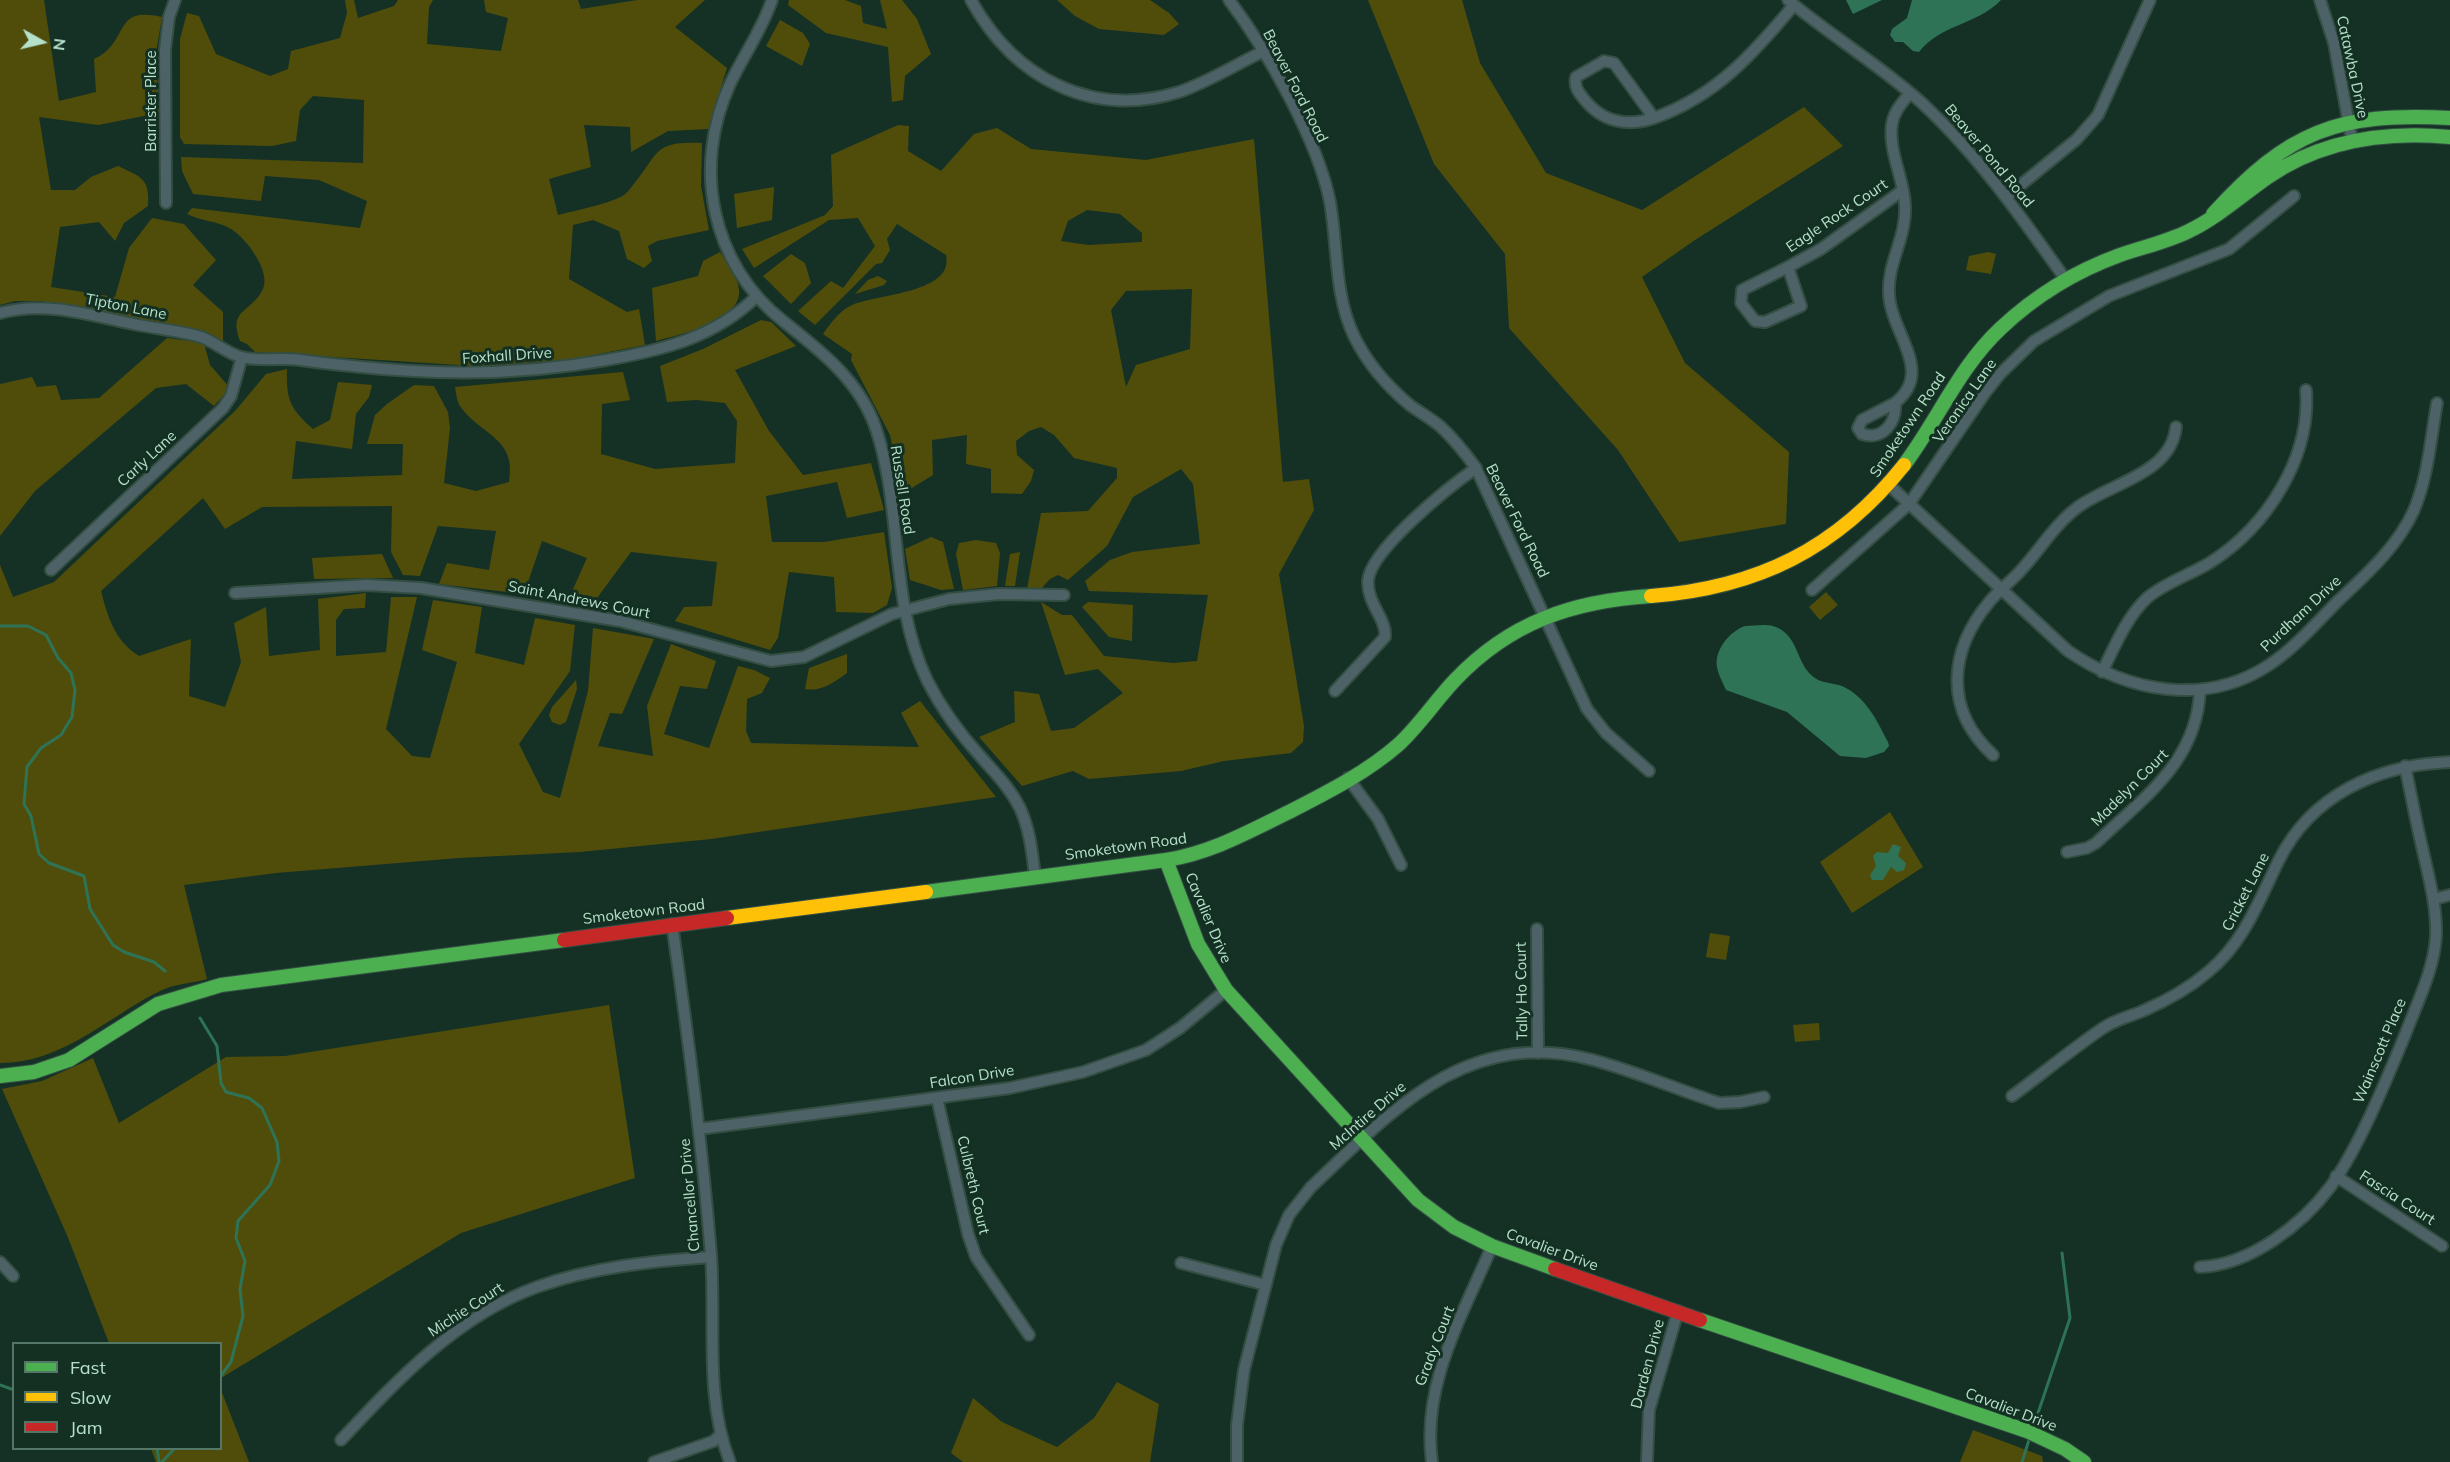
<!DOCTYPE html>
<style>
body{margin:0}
#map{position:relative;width:2450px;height:1462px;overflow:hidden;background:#153126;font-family:Mulish,sans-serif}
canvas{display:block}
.legend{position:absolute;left:12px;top:1342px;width:210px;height:108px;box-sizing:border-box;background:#133023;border:2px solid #547666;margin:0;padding:8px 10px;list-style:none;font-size:18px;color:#b5e0ca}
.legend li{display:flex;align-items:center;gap:12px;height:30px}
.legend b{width:30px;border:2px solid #547666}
.north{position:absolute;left:12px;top:12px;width:60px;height:60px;-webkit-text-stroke:4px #133023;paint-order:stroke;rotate:98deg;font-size:16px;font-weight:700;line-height:24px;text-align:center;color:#b5e0ca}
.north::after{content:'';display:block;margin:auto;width:21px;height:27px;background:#b5e0ca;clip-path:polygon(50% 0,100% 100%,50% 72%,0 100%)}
</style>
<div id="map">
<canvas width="2450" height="1462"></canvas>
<ul class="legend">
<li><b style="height:8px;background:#4caf50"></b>Fast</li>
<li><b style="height:8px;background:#ffc107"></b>Slow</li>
<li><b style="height:8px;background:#c62828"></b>Jam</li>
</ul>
<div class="north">N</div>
</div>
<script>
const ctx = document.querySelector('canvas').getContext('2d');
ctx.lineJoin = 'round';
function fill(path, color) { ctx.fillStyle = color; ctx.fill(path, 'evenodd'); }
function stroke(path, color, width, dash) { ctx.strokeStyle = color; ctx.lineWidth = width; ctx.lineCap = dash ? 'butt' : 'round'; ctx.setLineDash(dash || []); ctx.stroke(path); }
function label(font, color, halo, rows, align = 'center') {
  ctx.font = font + ' Mulish,sans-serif'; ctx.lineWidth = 6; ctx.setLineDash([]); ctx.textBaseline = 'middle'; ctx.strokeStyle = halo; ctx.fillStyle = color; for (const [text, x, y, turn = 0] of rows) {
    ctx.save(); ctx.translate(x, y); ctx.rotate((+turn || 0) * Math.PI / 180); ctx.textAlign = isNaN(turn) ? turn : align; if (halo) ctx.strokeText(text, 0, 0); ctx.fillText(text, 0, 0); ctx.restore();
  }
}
const green = new Path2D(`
 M0 0H44L59 101 96 92 94 59C131 42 111 5 162 17L156 53 159 113 98 125 39 117 51 190H75L91 177 118 166C141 177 150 178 148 206L124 223 115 241 99 222 60 227 51 287 115 297 129 248 152 218 184 224 216 260 193 285 223 312V342L204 331 41 301H15L0 305Z
 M345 0H354L358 18 394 6 398 0H433L429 7 427 44 501 51 508 18 486 12 484 0H578L581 9 637 0H705L675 27 727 68 708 129 668 131 631 152 630 127 584 125 591 167 549 179 558 215C574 211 612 203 624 195 627 193 631 188 633 185 660 153 652 141 702 143L701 186 709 230 657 241 648 246 652 261 644 268 627 259 619 231 593 220 573 225 569 279 627 312 639 309 645 345 568 360 474 366 255 352 247 344 240 341C228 309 250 313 262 291 273 273 246 238 231 229 218 221 201 221 187 214L192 208 360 228 367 201 319 180 265 176 261 201 193 194 182 171 181 157 363 163 364 100 313 96 300 110 296 141 272 146 184 144 180 137V39L187 13 199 16 216 54 270 76 288 69 291 51 340 38 347 13Z
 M789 0H845L861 6 863 23 887 29 880 0H902L917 19 931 54 905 76 903 100 892 102 888 47 826 33 788 5Z
 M1057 0H1150L1169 13 1179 24 1164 35 1099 29 1075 16Z
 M1368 0H1462L1480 63 1546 173 1642 210 1804 107 1843 146 1695 240 1642 277 1685 363 1789 452 1786 524 1679 542 1618 450 1509 328 1505 254 1434 164Z
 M780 20 803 33 810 44 802 66 766 46Z
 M898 125 909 126 908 151 941 171 974 134 997 128 1031 149 1146 160 1254 139 1283 482 1309 479 1314 510 1279 574 1304 726 1303 742 1291 753 1224 761 1181 771 1089 779 1073 771 1022 786 979 737 1015 722 1014 691 1039 694 1051 731 1074 728 1123 693 1098 669 1065 675 1041 602 1062 615H1072L1104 656 1173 663 1197 661 1208 595 1089 591 1085 581 1110 560 1132 552 1200 544 1193 484 1181 469 1133 497 1107 546 1068 580 1058 575 1050 579 1041 589H1027L1041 513 1088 511 1117 478V468L1074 458 1054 435 1041 427 1029 431 1016 441 1017 455 1034 470 1031 481 1022 494 991 493V469L966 464 967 435 932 440 933 475 902 494 890 435 851 360 852 354 823 334C831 323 839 311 852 305 877 294 955 293 946 255L897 224 887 239 890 250 882 263 876 264 815 325 798 311 831 281 843 288 875 246 858 218 829 220 754 268 742 249 825 215 833 206 831 155ZM1087 210 1120 214 1142 233V242L1088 245 1061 241 1068 221ZM1192 289 1190 349 1136 365 1126 387 1111 310 1126 291Z
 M774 187 772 220 737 228 734 194Z
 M720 252C727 263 738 277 739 290 742 321 679 335 656 341L652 288 698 276 703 261Z
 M1988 252 1996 254 1991 274 1966 270 1969 256Z
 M791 254 805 263 811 283 791 304 763 276Z
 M878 276 887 281 884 285 855 294 868 280Z
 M761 320 771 322 796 346 735 370 769 431 803 475 871 463 884 510 847 518 837 482 766 496 772 542H824L884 532 892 588 887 605 873 613 836 612 834 577 789 572 778 638 770 650 675 621 684 607 712 606 717 562 631 552 597 598 585 602 569 598 587 558 542 541 524 594 439 584 447 563 489 570 496 531 438 526 420 576 403 575 391 552 392 506 262 507 225 529 203 498 101 591C108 618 115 641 139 656L191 639 189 696 225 707 241 662 234 623 266 607 269 656 320 650 318 599 366 593 365 608 344 609 336 620V656L386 652 391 597H417L386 729 412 756 430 758 457 662 422 650 433 600 482 607 475 653 524 665 535 618 575 625 570 671 519 744 543 792 560 798 588 691 593 628 654 639 622 714 610 713 598 746 653 756 647 706 671 644 716 661 707 689 680 686 664 734 709 748 738 666 754 670 770 678 762 693 747 699 746 731 751 743 919 747 901 713 920 701 996 797 711 839 580 852 459 858 276 873 184 885 207 979C193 983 175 984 162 990 108 1016 64 1063 0 1063V565L13 597 54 582 236 410 266 374 287 369C286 399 290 409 313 429L330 420 338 382 372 385 369 397 356 414 352 449 296 441 292 479 402 475 403 444H367L375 415 387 404 414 385 434 386 448 412 450 428 444 483 476 491 509 482C517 437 481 436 460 406 457 401 456 393 455 387L623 372 630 400 602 404 601 454 655 469 735 463 737 421 725 403 696 400 667 402 660 366 703 349Z
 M167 338 204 343 210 365 230 388 214 406 186 384 156 388 35 491 0 536V384L32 377 37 387 56 385 61 400 99 398Z
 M931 537 943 542 954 589 941 590 910 580 905 549Z
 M976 540 996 543 1000 553 997 586 963 590 956 554 959 543Z
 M1020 552 1015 586H1005L1010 554Z
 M382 554 393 578 314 579 312 558Z
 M1826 592 1838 605 1820 620 1809 607Z
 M1088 602 1133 605 1132 641 1109 637 1082 607Z
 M847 654V673C834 682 822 692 805 689L809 668Z
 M576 680 577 689 566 722 560 725 552 722 549 715 552 707Z
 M1890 812 1923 867 1852 913 1820 862Z
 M1710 933 1730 936 1726 960 1706 957Z
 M609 1005 635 1178 461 1233 221 1378 220 1344 109 1343 67 1235 2 1089 42 1081 93 1058 119 1123 226 1057 285 1056Z
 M1819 1023 1820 1040 1795 1042 1793 1025Z
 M1117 1382 1159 1404 1150 1462H963L951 1453 973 1398 1002 1422 1057 1447 1094 1418Z
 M221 1390 249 1462H156L151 1449 220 1448Z
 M1973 1430 2042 1456 2043 1462H1960Z`);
const water = new Path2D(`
 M1846 0H1882L1853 14Z
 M1912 0H2001C1977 25 1941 24 1919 52L1913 51 1903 42H1895L1890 35 1892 29 1907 18Z
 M1745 626C1753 626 1765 624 1773 626 1800 634 1795 665 1815 678 1822 683 1833 683 1842 686 1866 697 1876 719 1888 742L1889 746 1884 752 1866 758 1840 756 1787 712 1726 690C1723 683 1718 674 1717 667 1714 650 1730 631 1745 626Z
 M1893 844 1901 847 1898 856 1906 863 1904 870 1897 872 1891 867 1883 880H1872L1870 875 1876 866 1873 856 1877 852 1888 853Z`);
const stream = new Path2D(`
 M0 626H28L46 635 58 658 71 673 75 690 72 717 61 735 41 748 27 767 24 804 31 816 39 854 49 863 84 876 90 909 113 945 124 952 154 962 165 971
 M200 1018 217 1046 221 1083 226 1092 249 1098 262 1108 277 1142 279 1161 270 1185 238 1221 236 1238 245 1261 240 1289 243 1316 231 1362 220 1377
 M0 1385 14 1390
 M2033 1428 2070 1318 2062 1253
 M157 1448 159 1462
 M162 1462 175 1448
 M2022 1462 2029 1440`);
const street = new Path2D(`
 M772 0C762 30 743 56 730 84 692 167 711 264 783 321 821 351 860 381 876 429 903 510 889 601 927 680 941 708 960 734 981 757 996 774 1010 788 1020 808 1030 830 1032 852 1035 876
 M971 0C1014 78 1091 119 1179 92 1208 82 1235 65 1262 52
 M1229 0C1267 50 1318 141 1330 202 1338 247 1334 294 1354 336 1367 363 1388 387 1411 406 1421 413 1432 419 1441 427 1454 439 1465 453 1476 468L1587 709 1606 733 1649 771
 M1788 0C1831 36 1880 65 1922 103 1978 155 2022 218 2066 280
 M2320 0 2334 43 2352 141
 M1604 61 1614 63 1654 118C1627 127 1602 122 1584 99 1578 92 1574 86 1576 77Z
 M1654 118C1716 96 1753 54 1794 5
 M2006 197 2077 139 2098 115 2150 0
 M166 203 165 50 169 17 175 0
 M1788 267 1801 306 1765 322 1755 321 1741 303 1742 290Z
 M1788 267 1821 249 1903 190
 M0 313C45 300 94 316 138 325 159 329 181 331 201 337 215 342 226 353 241 357 260 362 280 357 300 360 407 374 499 379 606 360 663 350 714 338 757 296
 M1895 403C1935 371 1891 334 1889 294 1887 263 1907 237 1905 205 1904 179 1888 151 1892 124 1894 111 1902 103 1910 93
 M1895 403C1897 422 1883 441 1862 434L1858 428 1862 420Z
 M1889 485 2068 651C2128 692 2205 707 2269 665 2295 648 2317 622 2339 600 2367 574 2398 546 2414 510 2428 477 2431 437 2437 403
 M51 570 223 408 231 396 242 357
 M1812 590 1909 504 1985 393 2000 374 2034 341 2109 296 2229 249 2294 196
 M235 593 367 585 421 588 620 621 771 661 804 657 892 614 949 599 999 594 1064 595
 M2102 672C2115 646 2126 618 2147 598 2166 582 2190 575 2211 562 2267 526 2311 458 2306 390
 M1335 691 1385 637C1387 619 1367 604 1368 581 1370 550 1450 486 1476 468
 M1993 755C1943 709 1949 650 1990 601 2000 589 2013 580 2023 568 2041 548 2056 523 2078 507 2111 483 2171 474 2176 427
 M1348 778 1378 819 1401 865
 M2067 852 2087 848 2096 843C2144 797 2197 762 2200 690
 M2434 899 2450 895
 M672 924C688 1034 702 1144 711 1255 716 1323 704 1397 730 1462
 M1537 929 1538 1053
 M2012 1096C2042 1074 2072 1049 2103 1028 2116 1019 2132 1016 2145 1010 2168 1000 2189 988 2208 972 2244 942 2258 903 2278 862 2311 794 2378 765 2450 762
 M937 1098 968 1234 976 1257 1029 1335
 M699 1129 1010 1088 1083 1072 1146 1050 1180 1028 1226 990
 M2336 1176 2442 1246
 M0 1262 13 1276
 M1181 1263 1266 1285
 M2200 1267C2250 1265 2302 1225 2331 1186 2360 1145 2386 1081 2405 1035 2417 1003 2434 970 2436 936 2437 907 2429 878 2423 851 2416 822 2411 794 2405 766
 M341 1440C397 1380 458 1315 537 1287 592 1267 653 1261 711 1257
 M654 1462 714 1441 721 1434
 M1237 1462V1425L1244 1370 1276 1245 1289 1215 1311 1187C1392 1111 1466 1028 1589 1059 1633 1070 1675 1089 1719 1103L1740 1102 1764 1097
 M1432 1462C1421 1384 1463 1315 1492 1246
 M1647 1462 1649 1410 1678 1311`);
const fast = new Path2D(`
 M2213 214C2288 131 2338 112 2450 118
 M1904 465C1938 420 1959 367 2001 328 2035 296 2076 271 2120 255 2143 247 2167 242 2189 231 2218 217 2242 195 2268 177 2322 140 2385 131 2450 137
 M1166 860 1198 944 1226 990 1418 1200 1454 1227 1492 1246 1555 1269
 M926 892 1166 860C1211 853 1248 832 1289 812 1326 793 1366 773 1398 745 1419 726 1435 701 1455 680 1510 622 1573 601 1651 596
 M0 1076 34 1072 69 1060 158 1004 221 985 564 940
 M1700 1320 2027 1431 2065 1449 2084 1462`);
const slow = new Path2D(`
 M1651 596C1757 588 1837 549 1904 465
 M727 918 926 892`);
const jam = new Path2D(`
 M564 940 727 918
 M1555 1269 1700 1320`);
const streetNames = [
 ["Catawba Drive",2352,67,78],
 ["Beaver Ford Road",1295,86,63],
 ["Barrister Place",151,101,-90],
 ["Beaver Pond Road",1989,156,50],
 ["Eagle Rock Court",1837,216,-34],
 ["Tipton Lane",126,307,11],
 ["Foxhall Drive",507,356,-4],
 ["Veronica Lane",1965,401,-55],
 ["Smoketown Road",1908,425,-56],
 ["Carly Lane",147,459,-43],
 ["Russell Road",902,490,81],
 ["Beaver Ford Road",1517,521,64],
 ["Saint Andrews Court",579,600,11],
 ["Purdham Drive",2301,614,-43],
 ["Madelyn Court",2130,788,-45],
 ["Smoketown Road",1126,847,-8],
 ["Cricket Lane",2246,892,-63],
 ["Smoketown Road",644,912,-7],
 ["Cavalier Drive",1208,918,67],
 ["Tally Ho Court",1522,991,-91],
 ["Wainscott Place",2380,1051,-67],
 ["Falcon Drive",972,1077,-9],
 ["McIntire Drive",1368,1116,-41],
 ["Culbreth Court",973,1185,77],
 ["Chancellor Drive",690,1195,-95],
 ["Fascia Court",2397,1198,33],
 ["Cavalier Drive",1552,1250,20],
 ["Michie Court",466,1310,-33],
 ["Grady Court",1435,1346,-69],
 ["Darden Drive",1648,1364,-75],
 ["Cavalier Drive",2011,1410,21]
];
fill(green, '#504d0b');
fill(water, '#2e7356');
stroke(stream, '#2e7356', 3);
stroke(street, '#344e43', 14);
stroke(fast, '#344e43', 16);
stroke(slow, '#344e43', 16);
stroke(jam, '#344e43', 16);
stroke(street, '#4d6266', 10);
stroke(fast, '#4caf50', 14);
stroke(slow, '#ffc107', 14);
stroke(jam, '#c62828', 14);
label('15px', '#b5e0ca', '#133023', streetNames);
</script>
